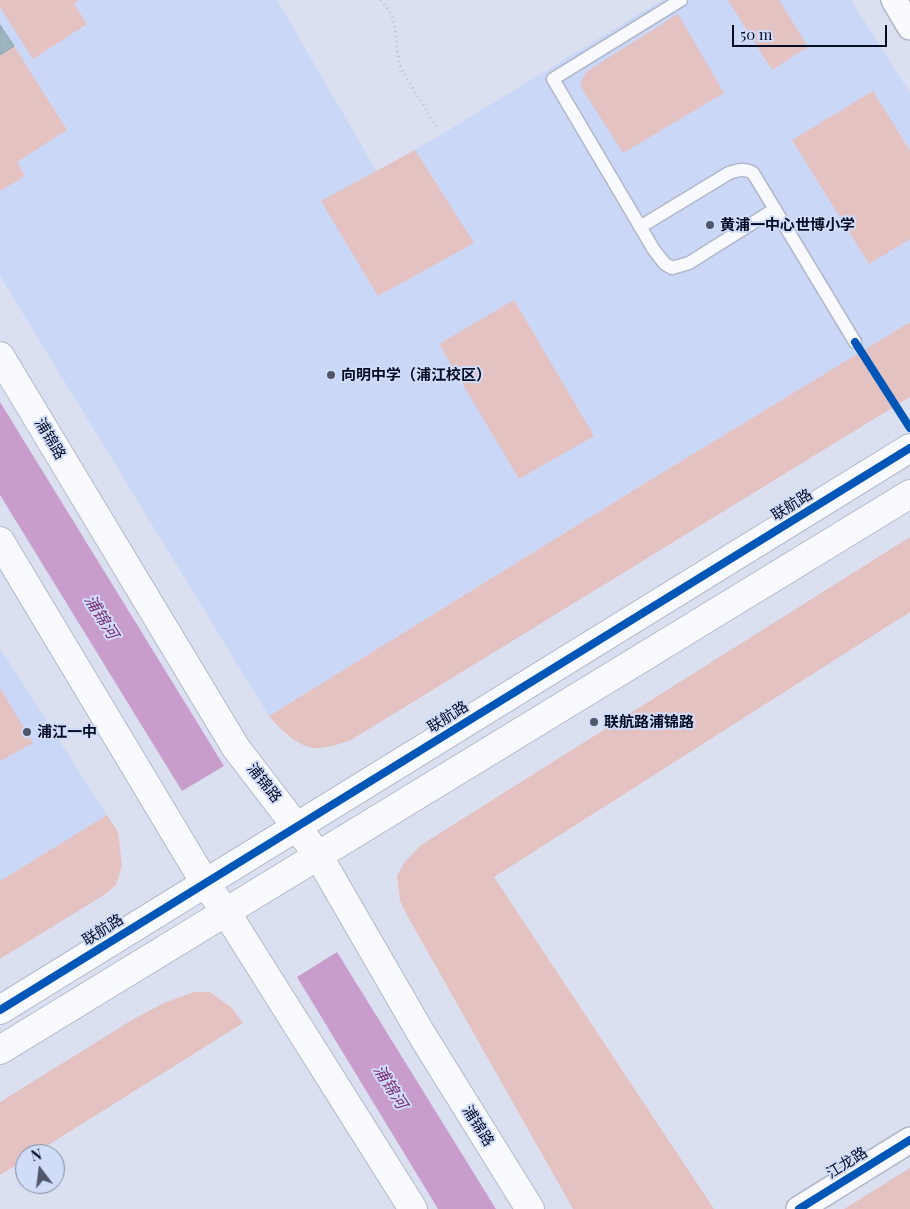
<!DOCTYPE html>
<meta charset="utf-8">
<style>
body{margin:0}
#map{position:relative;width:910px;height:1209px;overflow:hidden;background:#dae0ef;font-family:"Playfair Display",serif}
canvas{display:block}
.north{position:absolute;left:15px;top:1144px;width:50px;height:50px;box-sizing:border-box;background:#d1dcf8;border:1px solid #8089a3;border-radius:50%;rotate:345deg;font-size:14px;font-weight:700;line-height:20px;text-align:center;color:#060c24}
.north::after{content:'';display:block;margin:auto;width:18px;height:22px;background:#50566b;clip-path:polygon(50% 0,100% 100%,50% 72%,0 100%)}
.scale{position:absolute;left:732px;top:25px;width:155px;height:22px;box-sizing:border-box;border:2px solid #060c24;border-top:0;padding-left:6px;font-size:15px;line-height:18px;white-space:nowrap;color:#060c24;-webkit-text-stroke:4px #d1dcf8;paint-order:stroke}
</style>
<div id="map">
<canvas width="910" height="1209"></canvas>
<div class="north">N</div>
<div class="scale">50 m</div>
</div>
<script>
const ctx = document.querySelector('canvas').getContext('2d');
ctx.lineJoin = 'round';
function fill(path, color) { ctx.fillStyle = color; ctx.fill(path, 'evenodd'); }
function stroke(path, color, width, dash) { ctx.strokeStyle = color; ctx.lineWidth = width; ctx.lineCap = dash ? 'butt' : 'round'; ctx.setLineDash(dash || []); ctx.stroke(path); }
function label(font, color, halo, rows, align = 'center') {
  ctx.font = font + ' "Playfair Display","Noto Sans SC",serif'; ctx.lineWidth = 4; ctx.setLineDash([]); ctx.textBaseline = 'middle'; ctx.strokeStyle = halo; ctx.fillStyle = color; for (const [text, x, y, turn = 0] of rows) {
    ctx.save(); ctx.translate(x, y); ctx.rotate((+turn || 0) * Math.PI / 180); ctx.textAlign = isNaN(turn) ? turn : align; if (halo) ctx.strokeText(text, 0, 0); ctx.fillText(text, 0, 0); ctx.restore();
  }
}
const built = new Path2D(`
 M0 0H277L377 172 452 128 662 0H851L910 93V322L660 474 269 716 0 276Z
 M0 648 107 815 0 881Z`);
const green = new Path2D(`
 M0 0H79L74 4 87 24 33 59 0 7Z
 M728 0H779L808 47 772 70Z
 M678 14 724 93 623 153 581 87C581 76 586 72 595 66Z
 M14 46 67 130 17 162 25 176 0 191V55Z
 M873 91 910 151V239L869 264 792 140Z
 M415 150 474 243 378 296 321 201Z
 M514 300 594 436 519 479 439 344Z
 M910 322V397L882 414 351 740C339 744 326 749 313 748 297 746 279 728 269 716L660 474Z
 M910 537V612L494 877 714 1209H573L408 917 400 901 397 876 404 863 421 845Z
 M0 688 33 743 0 761Z
 M107 815 118 832 122 866 116 885 104 895 0 959V881Z
 M194 992H210L232 1008 243 1023 34 1154H25V1160L0 1175V1102L132 1020 164 1003Z
 M910 1168V1209H844Z`);
const water = new Path2D(`
 M0 402 224 766 182 791 0 495Z
 M337 952 496 1209H438L297 977Z`);
const building = new Path2D(`
 M0 25 14 46 0 55Z`);
const path = new Path2D(`
 M381 0C402 21 393 45 401 69L438 129`);
const service = new Path2D(`
 M681 0 553 79 654 250 665 264 672 268 689 263 775 209
 M640 227 729 173C738 170 745 168 753 173L855 342`);
const minor = new Path2D(`
 M894 0 910 27
 M799 1209 910 1140`);
const tertiary = new Path2D(`
 M0 1010 910 448
 M0 1050 910 494`);
const secondary = new Path2D(`
 M0 356 236 748 318 855 422 1035 530 1209
 M0 541 205 883 226 912 413 1209`);
const cycleway = new Path2D(`
 M855 342 910 428
 M0 1010 910 448
 M799 1209 910 1140`);
const markers = [
 [710,225,5,"#50566b"],
 [331,375,5,"#50566b"],
 [594,722,5,"#50566b"],
 [27,732,5,"#50566b"]
];
const poiNames = [
 ["黄浦一中心世博小学",720,225],
 ["向明中学（浦江校区）",341,375],
 ["联航路浦锦路",604,722],
 ["浦江一中",37,732]
];
const streetNames = [
 ["浦锦路",50,439,59],
 ["联航路",792,505,-32],
 ["联航路",448,717,-32],
 ["浦锦路",264,783,52],
 ["联航路",103,930,-32],
 ["浦锦路",478,1126,58],
 ["江龙路",847,1163,-32]
];
const waterNames = [
 ["浦锦河",101,617,58],
 ["浦锦河",390,1087,58]
];
fill(built, '#cbd7f6');
fill(green, '#e5c2c2');
fill(water, '#c89dcc');
fill(building, '#9cb4be');
stroke(building, '#8ba5af', 1);
stroke(service, '#b1b8cb', 15);
stroke(minor, '#b1b8cb', 28);
stroke(tertiary, '#b1b8cb', 30);
stroke(secondary, '#b1b8cb', 30);
stroke(path, '#bfc1c8', 3, [1, 4]);
stroke(service, '#f9fafd', 12);
stroke(minor, '#f9fafd', 25);
stroke(tertiary, '#f9fafd', 28);
stroke(secondary, '#f9fafd', 28);
stroke(cycleway, '#0057b8', 8);
for (const [x, y, r, color] of markers) { const dot = new Path2D(); dot.arc(x, y, r, 0, 2 * Math.PI); ctx.fillStyle = color; ctx.fill(dot); stroke(dot, '#d1dcf8', 2); }
label('bold 15px', '#060c24', '#d1dcf8', poiNames, 'left');
label('15px', '#060c24', '#d1dcf8', streetNames);
label('italic 16px', '#7b2d79', '#d1dcf8', waterNames);
</script>
